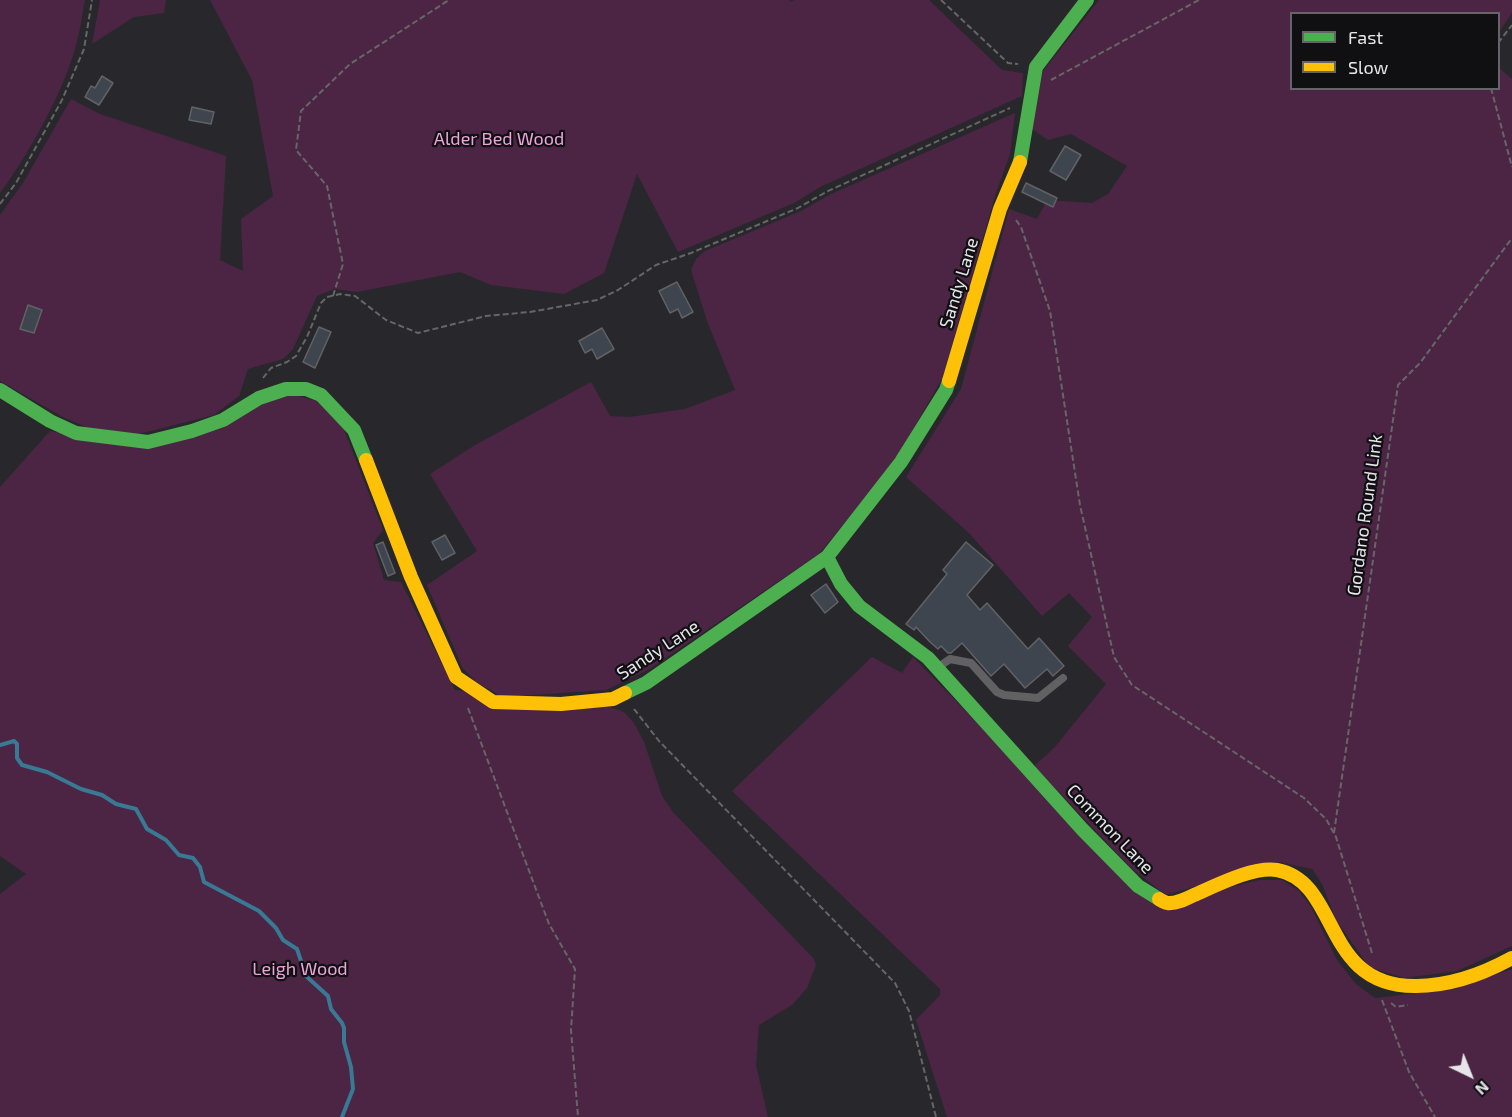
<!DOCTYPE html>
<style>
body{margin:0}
#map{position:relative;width:1512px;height:1117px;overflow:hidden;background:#28282c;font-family:"Exo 2",sans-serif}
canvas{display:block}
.legend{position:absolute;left:1290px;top:12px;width:210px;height:78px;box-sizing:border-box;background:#101013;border:2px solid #656569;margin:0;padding:8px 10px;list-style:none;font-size:18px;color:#e5e5ea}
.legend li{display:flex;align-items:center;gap:12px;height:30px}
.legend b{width:30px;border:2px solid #656569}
.north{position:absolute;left:1440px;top:1045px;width:60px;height:60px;-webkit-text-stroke:4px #101013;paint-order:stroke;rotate:137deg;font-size:16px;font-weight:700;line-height:24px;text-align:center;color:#e5e5ea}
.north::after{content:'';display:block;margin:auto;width:21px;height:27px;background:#e5e5ea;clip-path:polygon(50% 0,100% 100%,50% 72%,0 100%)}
</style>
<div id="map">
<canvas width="1512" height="1117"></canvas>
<ul class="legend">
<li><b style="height:8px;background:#4caf50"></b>Fast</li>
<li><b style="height:8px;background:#ffc107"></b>Slow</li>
</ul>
<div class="north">N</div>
</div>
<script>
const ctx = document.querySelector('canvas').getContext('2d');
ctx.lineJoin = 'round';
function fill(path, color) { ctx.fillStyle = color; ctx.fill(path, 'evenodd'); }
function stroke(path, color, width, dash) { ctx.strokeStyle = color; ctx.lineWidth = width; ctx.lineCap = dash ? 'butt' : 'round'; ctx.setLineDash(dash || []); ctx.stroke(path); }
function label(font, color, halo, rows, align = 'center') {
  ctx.font = font + ' "Exo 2",sans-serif'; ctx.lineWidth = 4.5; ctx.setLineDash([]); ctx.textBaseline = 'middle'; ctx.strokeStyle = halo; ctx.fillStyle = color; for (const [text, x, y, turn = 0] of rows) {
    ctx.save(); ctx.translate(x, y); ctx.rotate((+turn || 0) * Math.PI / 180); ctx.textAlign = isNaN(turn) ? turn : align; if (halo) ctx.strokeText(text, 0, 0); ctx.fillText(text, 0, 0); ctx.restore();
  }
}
const green = new Path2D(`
 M0 0H85C82 14 81 28 77 41 66 88 29 154 0 193Z
 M100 0H166L164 13 134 17 92 44Z
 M210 0H789L791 2 794 0H929L1002 70 1023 73 1022 96 820 187 794 203 678 252 637 174 604 273 564 294 491 285 460 272 357 292 334 289 317 296 293 349 283 359 248 369 239 396 214 415 139 434 91 429 63 417 0 381V215L23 183 71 99 100 114 226 156 220 260 243 271 241 219 273 196 252 80Z
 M1099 0H1512V13L1499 32 1498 14H1292V88H1498L1499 68 1512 79V946L1457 971 1404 978 1369 967 1336 920 1322 884 1312 869 1279 862 1166 895 1130 867 1034 766 1054 748 1106 684 1068 646 1092 617 1069 593 1042 616 969 533 906 477 961 389 1009 209 1037 219 1047 200 1092 203 1108 194 1127 166 1071 134 1048 140 1032 129 1043 71Z
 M1015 113 1010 154 995 196 943 377 896 459 820 553 648 670 606 690 503 697 476 682 462 667 427 585 477 551 430 474 475 445 591 382 610 416 629 417 685 409 735 390 707 321 691 270 696 259 705 251 801 211 831 194Z
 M291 394 320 402 343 427 383 530 373 543 384 580 401 582 455 690 606 706 624 712 634 723 644 742 662 796 673 812 814 959 816 965 807 988 792 1005 759 1025 756 1065 768 1117H0V894L26 874 0 856V487L50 431 136 447Z
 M872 657 902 673 913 657 1155 905 1259 880H1282L1299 891 1311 907 1337 960 1356 984 1375 998 1454 989 1512 969V1117H947L916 1020 940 995V989L732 791Z`);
const stream = new Path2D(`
 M0 745 14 741 17 744V758L22 765 47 772 81 789 102 795 116 804 136 809 147 829 166 840 179 855 193 858 200 867 204 882 259 911 276 928 283 940 297 949 306 976 328 996 331 1009 342 1023 344 1028V1042L351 1067 353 1089 342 1117`);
const building = new Path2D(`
 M102 76 113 83 99 105 85 97 91 86 95 88Z
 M192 107 214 112 211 124 189 120Z
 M1065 146 1081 155 1066 180 1050 171Z
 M1026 183 1057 198 1053 207 1022 192Z
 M677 282 693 312 682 318 678 309 670 313 659 291Z
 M28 305 42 310 34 333 20 329Z
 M319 327 331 332 315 368 303 362Z
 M602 328 614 349 597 359 592 349 585 353 579 341Z
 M445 535 455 553 442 560 432 542Z
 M383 542 395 573 388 576 376 545Z
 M966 542 993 565 967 595 980 610 987 603 1028 649 1039 638 1064 666 1053 676 1047 669 1025 688 1004 664 991 676 962 643 951 653H948L941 646 938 649 930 642 916 627 914 630 906 624 947 574 943 570Z
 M826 584 838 602 825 613 811 595Z`);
const path = new Path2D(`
 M941 0 1008 63 1018 64
 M1498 43 1512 25
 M1051 80 1199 0
 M1491 88 1512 167
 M0 204 16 183 62 100 84 49 92 0
 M1016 220 1021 227 1050 311 1080 505 1114 657 1132 685 1304 798 1326 819 1336 837 1372 953
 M333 296 343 264 327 186 296 150 301 111 350 64 449 0
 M263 378 271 368 287 362 296 356 307 337 321 303 327 297 340 294 355 296 386 320 418 333 486 316 530 312 597 300 618 290 656 265 691 253 798 208 826 192 1010 108
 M468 708 549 924 575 969 571 1030 578 1117
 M634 709 659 741 895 983 909 1011 936 1117
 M1334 833 1398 385 1420 363 1512 238
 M1382 1000 1409 1072 1435 1117
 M1391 1003 1396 1007 1408 1005`);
const lane = new Path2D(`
 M937 668 950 659 971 663 997 692 1004 695 1038 698 1063 678`);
const fast = new Path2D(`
 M1020 162 1036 67 1087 0
 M0 390 50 421 76 433 148 442 192 431 223 420 259 398 286 389H306L321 395 354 430 366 460
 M827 557 841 584 859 606 928 658 1082 829 1138 886 1159 899
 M625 693 646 683 827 557 901 462 946 390 949 381`);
const slow = new Path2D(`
 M949 381 1000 209 1020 162
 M366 460 411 577 456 677 493 702 561 704 613 699 625 693
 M1159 899C1160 900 1166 903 1167 903 1176 904 1186 899 1194 895 1215 886 1253 866 1277 870 1341 882 1321 987 1416 986 1450 986 1483 974 1512 958`);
const parkNames = [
 ["Alder Bed Wood",499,139],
 ["Leigh Wood",300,969]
];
const streetNames = [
 ["Sandy Lane",959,283,-73],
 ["Gordano Round Link",1365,515,-82],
 ["Sandy Lane",658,650,-33],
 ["Common Lane",1110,829,46]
];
fill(green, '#4b2543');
stroke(stream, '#387994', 4);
fill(building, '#3e454f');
stroke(building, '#616266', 1.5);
stroke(path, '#666668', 2, [6, 3]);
stroke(lane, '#616062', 8);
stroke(fast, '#4caf50', 14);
stroke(slow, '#ffc107', 14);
label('18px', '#eea4dd', '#101013', parkNames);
label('18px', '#e5e5ea', '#101013', streetNames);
</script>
